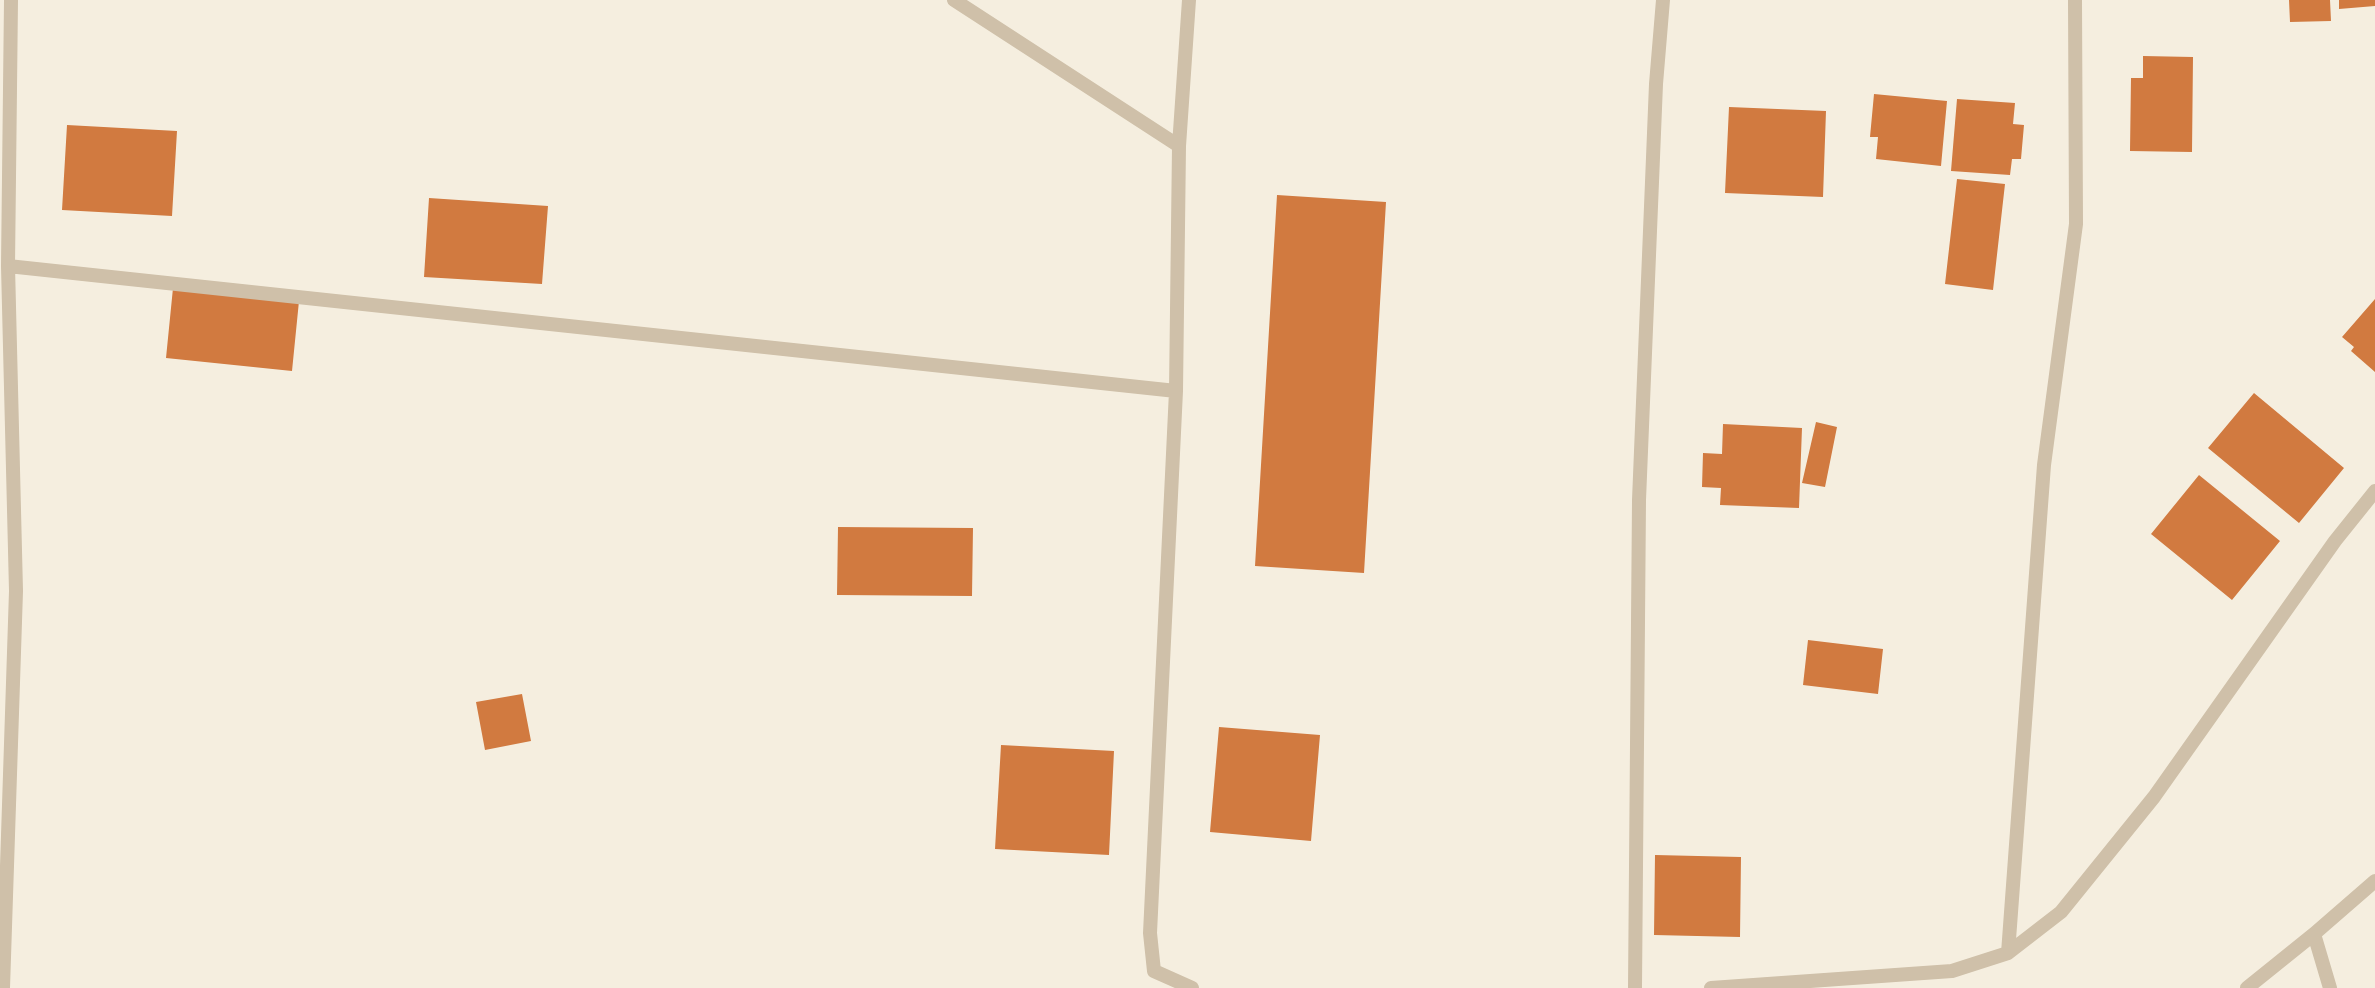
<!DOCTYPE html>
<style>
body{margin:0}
canvas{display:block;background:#f5eedf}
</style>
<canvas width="2375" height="988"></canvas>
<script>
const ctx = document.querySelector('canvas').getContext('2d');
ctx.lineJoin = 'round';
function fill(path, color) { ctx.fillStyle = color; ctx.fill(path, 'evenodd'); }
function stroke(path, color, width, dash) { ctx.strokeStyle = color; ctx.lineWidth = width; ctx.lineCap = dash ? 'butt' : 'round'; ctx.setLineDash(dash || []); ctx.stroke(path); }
const building = new Path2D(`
 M2289 0H2330L2331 21 2290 22Z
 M2339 0H2375V6L2339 9Z
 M2143 56 2193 57 2192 152 2130 151 2131 78H2143Z
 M1874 94 1947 101 1941 166 1876 159 1878 137H1870Z
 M1957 99 2015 103 2013 124 2024 125 2021 159H2012L2010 175 1951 171Z
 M1729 107 1826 111 1823 197 1725 193Z
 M67 125 177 131 172 216 62 210Z
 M1957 179 2005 184 1993 290 1945 284Z
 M1277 195 1386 202 1364 573 1255 566Z
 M429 198 548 206 542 284 424 277Z
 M173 288 299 301 292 371 166 358Z
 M2375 299V372L2351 351 2354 347 2342 337Z
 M2254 393 2344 468 2299 523 2208 448Z
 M1816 422 1837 427 1825 487 1802 483Z
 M1723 424 1802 428 1799 508 1720 505 1721 488 1702 487 1703 453 1722 454Z
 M2199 475 2280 541 2232 600 2151 534Z
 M838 527 973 528 972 596 837 595Z
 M1808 640 1883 649 1878 694 1803 685Z
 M522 694 531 741 485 750 476 702Z
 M1219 727 1320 735 1311 841 1210 832Z
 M1001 745 1114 751 1109 855 995 849Z
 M1655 855 1741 857 1740 937 1654 935Z`);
const minor = new Path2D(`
 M954 0 1179 146
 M1189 0 1179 146 1176 391 1150 933 1154 971 1192 988
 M8 266 1176 391
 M2008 953 2044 465 2076 224 2075 0
 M3 988 16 591 8 266 11 0
 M1635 988 1639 500 1656 84 1663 0
 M1711 988 1952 971 2008 953 2061 912 2154 797 2335 541 2375 491
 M2247 988 2314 934
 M2330 988 2314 934 2375 881`);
fill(building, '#d17a40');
stroke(minor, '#cfc0a9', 14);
</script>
